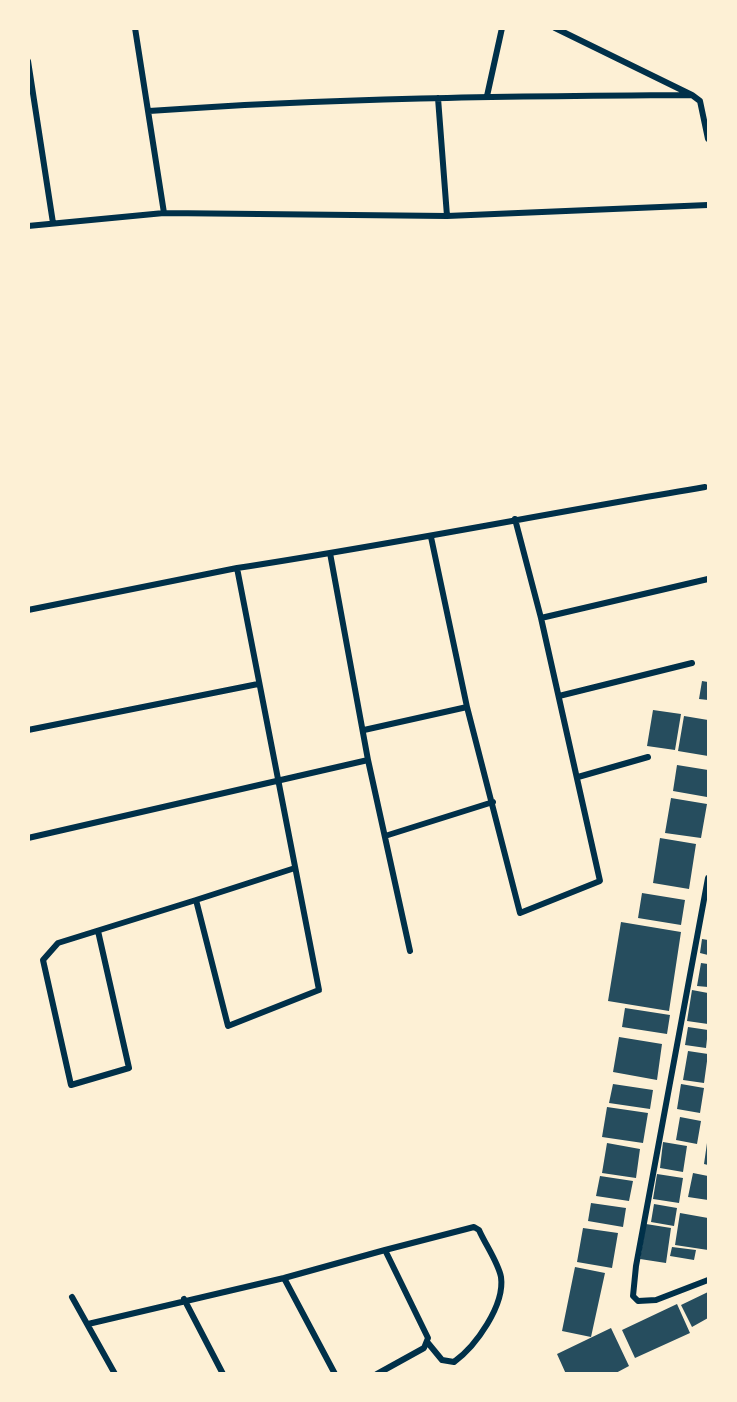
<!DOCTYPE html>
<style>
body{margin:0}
#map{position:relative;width:737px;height:1402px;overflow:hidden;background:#fdf0d5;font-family:"PT Sans",sans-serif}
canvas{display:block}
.frame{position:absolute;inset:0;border:30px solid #fdf0d5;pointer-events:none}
</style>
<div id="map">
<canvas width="737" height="1402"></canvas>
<div class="frame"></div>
</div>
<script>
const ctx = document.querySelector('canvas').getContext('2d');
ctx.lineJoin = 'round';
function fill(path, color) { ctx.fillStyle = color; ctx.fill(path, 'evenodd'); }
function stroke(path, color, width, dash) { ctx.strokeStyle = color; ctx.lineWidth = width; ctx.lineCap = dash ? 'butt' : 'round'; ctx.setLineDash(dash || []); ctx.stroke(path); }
const building = new Path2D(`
 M702 681 708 682V700L699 699Z
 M653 710 681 714 675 750 647 746Z
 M684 716 708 720V756L678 751Z
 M677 765 708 770 707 797 673 791Z
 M671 798 707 804 701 838 665 833Z
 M660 838 696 844 689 889 653 883Z
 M642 893 685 900 681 925 638 918Z
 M621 922 681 932 669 1011 608 1001Z
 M702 939 708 940V955L700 953Z
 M701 963 708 964V987L697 986Z
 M692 990 708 993V1024L687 1021Z
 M625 1008 670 1015 667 1034 622 1027Z
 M688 1027 708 1030 706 1048 685 1045Z
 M619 1037 662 1044 657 1080 613 1072Z
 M688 1051 708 1054 704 1083 683 1080Z
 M613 1084 653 1090 650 1109 609 1103Z
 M681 1084 704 1088 700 1113 677 1109Z
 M607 1107 648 1113 643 1143 602 1137Z
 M680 1117 701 1121 697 1144 676 1140Z
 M663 1142 687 1146 683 1172 660 1168Z
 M607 1143 640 1149 636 1178 602 1173Z
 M707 1143 708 1144V1165L704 1164Z
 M693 1173 708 1176V1200L688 1197Z
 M657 1174 683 1178 679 1203 653 1199Z
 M600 1176 633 1181 629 1201 596 1196Z
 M591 1203 626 1208 623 1227 588 1221Z
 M654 1204 677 1208 674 1226 651 1222Z
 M680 1213 708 1218V1250L675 1245Z
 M646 1224 671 1228 666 1263 640 1259Z
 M583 1228 618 1233 612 1268 577 1262Z
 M672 1247 696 1250 694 1260 670 1256Z
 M575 1267 605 1273 591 1337 562 1331Z
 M708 1292V1318L692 1327 681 1305Z
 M677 1304 690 1333 635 1358 622 1330Z
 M611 1328 629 1366 614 1374H566L557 1354Z`);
const minor = new Path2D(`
 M135 28 164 213
 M555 28 692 95 700 101 708 139
 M28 61 53 223
 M487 96 502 28
 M438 98 447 216
 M149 111C330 98 511 96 692 95
 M28 226 164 213 447 216 708 205
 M431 537 467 707 520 913 600 881 541 618 515 519
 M237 568C394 544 549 513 705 487
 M28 610 237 568 319 990 228 1026 196 900 295 868
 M541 618 708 579
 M559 696 692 663
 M28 730 258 684
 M364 730 467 707
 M368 760 410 951
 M578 777 648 757
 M385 836 493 802
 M28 838 368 760 330 553
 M708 878 636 1266 633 1296 638 1301 656 1300 708 1280
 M98 931 129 1068 71 1085 43 960 58 943 196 900
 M385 1250 474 1227 479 1230C485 1244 498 1262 501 1277 505 1305 476 1346 454 1362L442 1360 428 1343
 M284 1278 335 1374
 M72 1297 115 1374
 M184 1299 223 1374
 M88 1324 284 1278 385 1250 428 1338 424 1348 377 1374`);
fill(building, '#264d5e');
stroke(minor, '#003049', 6);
</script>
